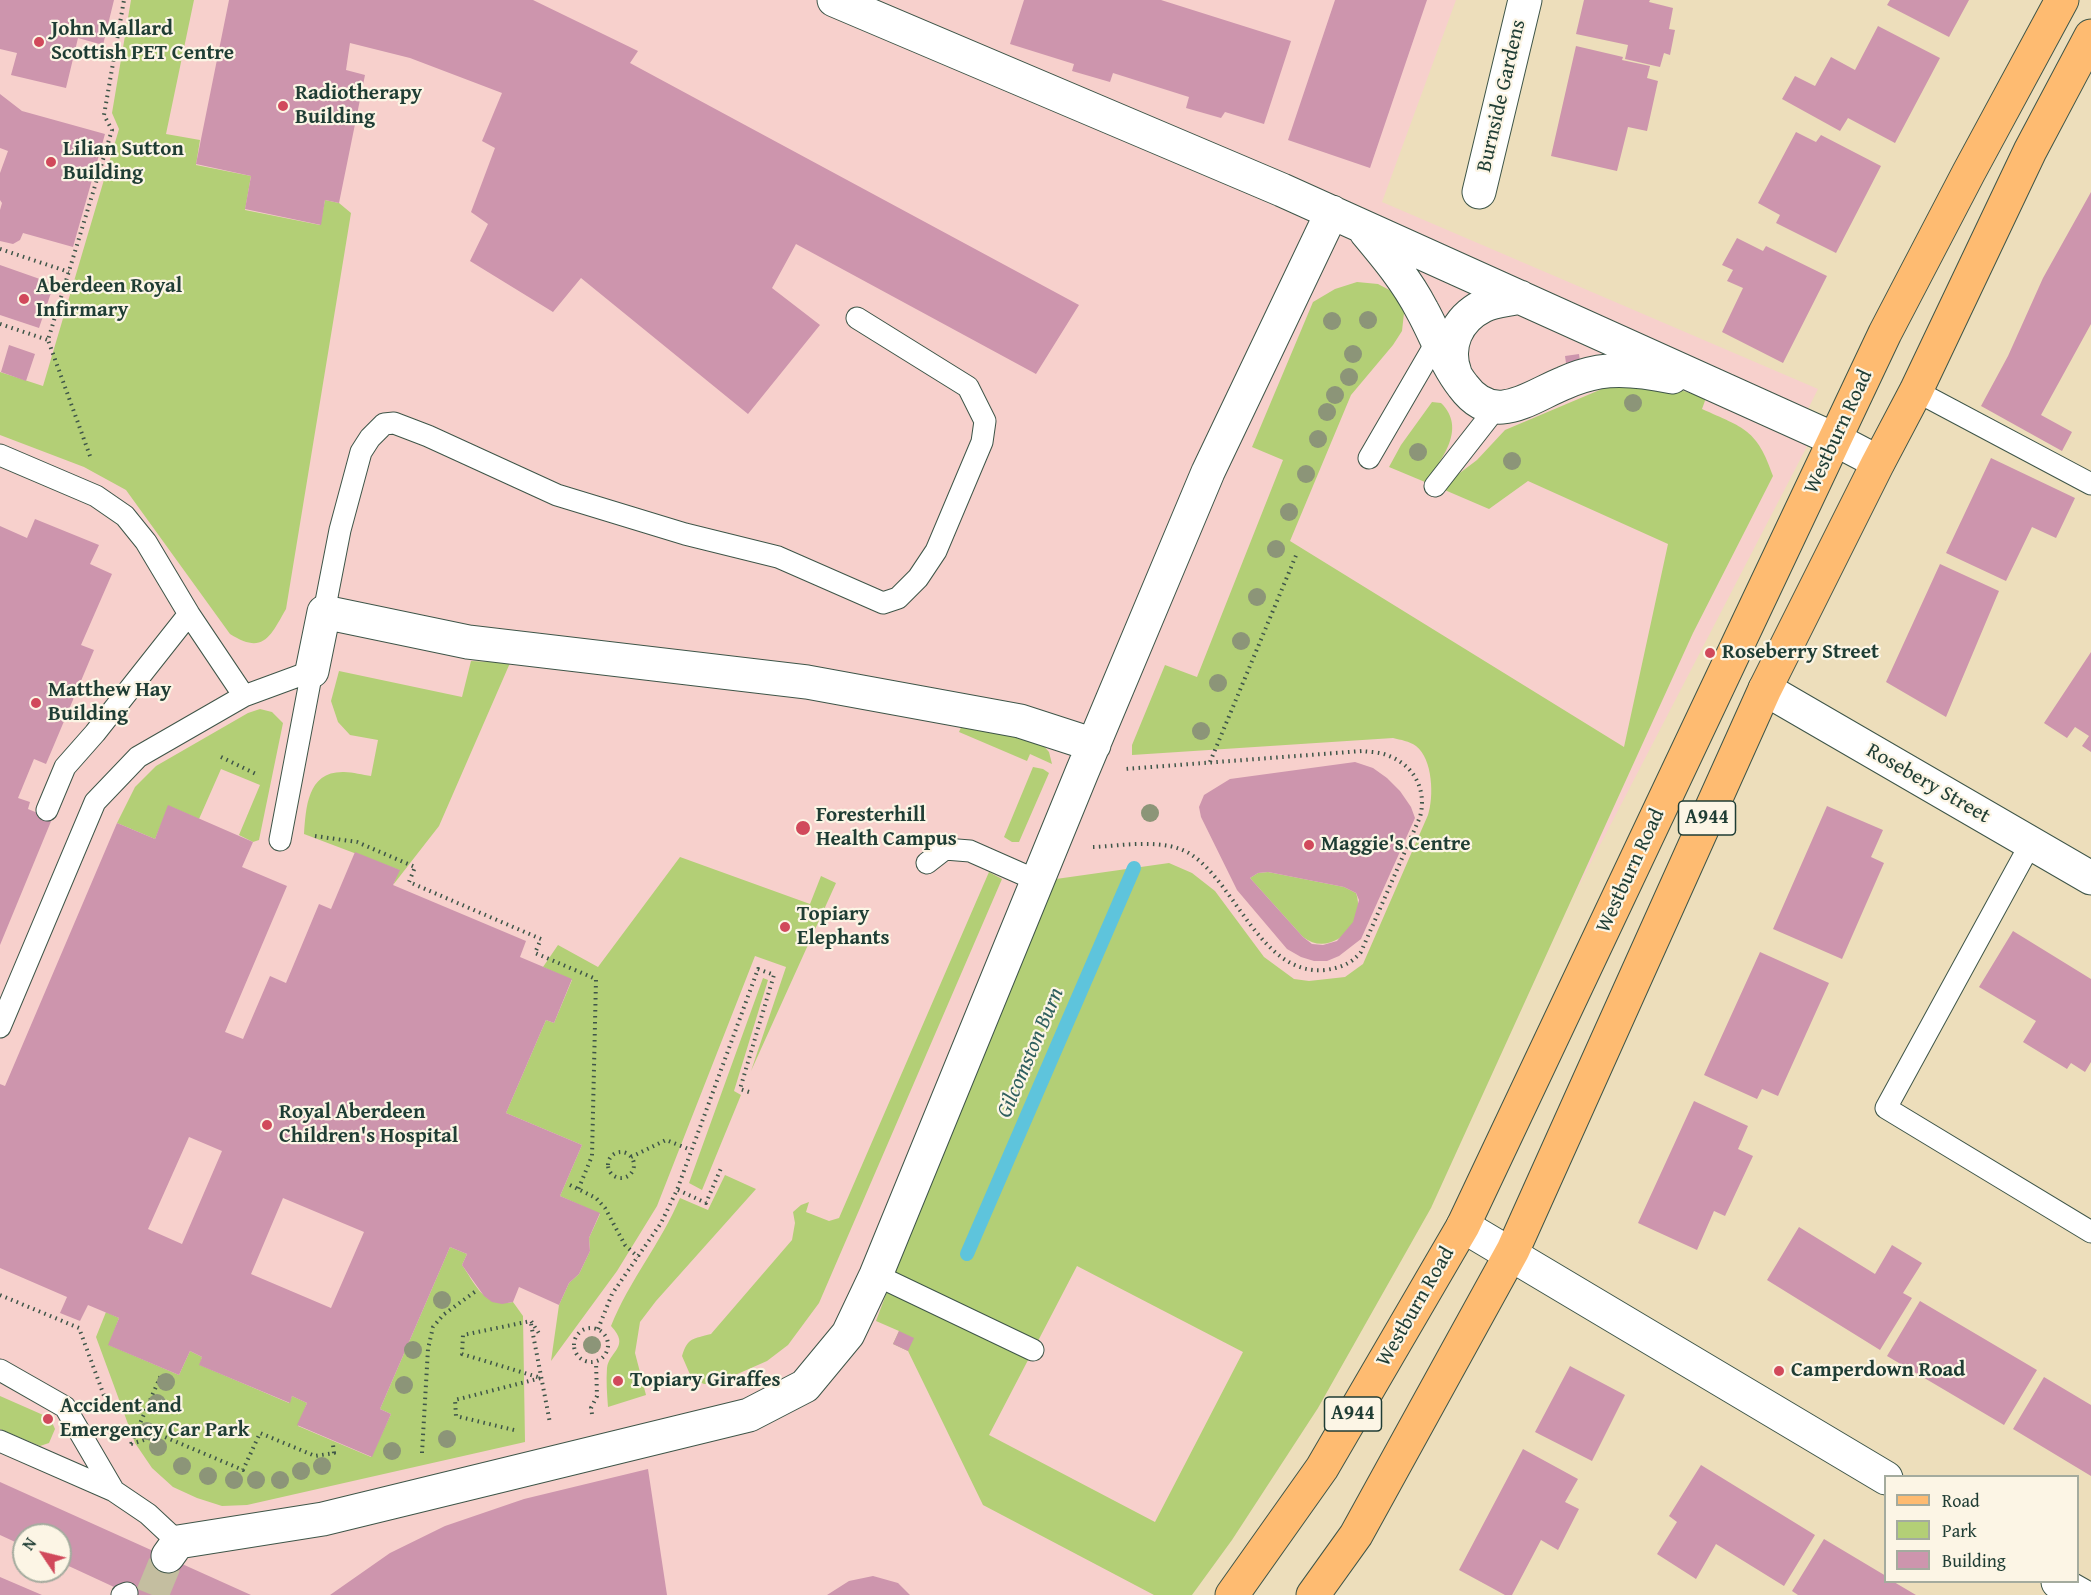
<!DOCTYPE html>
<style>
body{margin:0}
#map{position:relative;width:2091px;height:1595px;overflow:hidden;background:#eddebb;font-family:"Gentium Book Plus",serif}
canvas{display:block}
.legend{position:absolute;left:1884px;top:1475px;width:195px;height:108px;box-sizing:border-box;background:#fcf5e5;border:2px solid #a4ab9e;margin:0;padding:8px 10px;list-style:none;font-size:18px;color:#1f3d34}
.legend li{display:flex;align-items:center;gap:12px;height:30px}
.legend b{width:30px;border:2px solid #a4ab9e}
.north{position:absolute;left:12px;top:1523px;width:60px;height:60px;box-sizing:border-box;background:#fcf5e5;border:2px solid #a4ab9e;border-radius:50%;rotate:305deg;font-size:16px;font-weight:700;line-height:24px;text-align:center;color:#1f3d34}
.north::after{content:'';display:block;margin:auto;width:21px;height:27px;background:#d1495b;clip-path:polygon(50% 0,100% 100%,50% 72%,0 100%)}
</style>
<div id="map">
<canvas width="2091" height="1595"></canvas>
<ul class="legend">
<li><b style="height:8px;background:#febb71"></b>Road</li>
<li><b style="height:16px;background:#b3cf76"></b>Park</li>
<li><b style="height:16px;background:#cd95ad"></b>Building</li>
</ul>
<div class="north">N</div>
</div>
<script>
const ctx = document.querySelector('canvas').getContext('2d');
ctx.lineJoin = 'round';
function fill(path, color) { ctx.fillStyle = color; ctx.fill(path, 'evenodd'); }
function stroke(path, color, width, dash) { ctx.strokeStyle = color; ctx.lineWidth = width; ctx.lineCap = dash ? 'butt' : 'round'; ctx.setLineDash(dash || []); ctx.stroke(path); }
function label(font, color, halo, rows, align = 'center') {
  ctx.font = font + ' "Gentium Book Plus",serif'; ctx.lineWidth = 4.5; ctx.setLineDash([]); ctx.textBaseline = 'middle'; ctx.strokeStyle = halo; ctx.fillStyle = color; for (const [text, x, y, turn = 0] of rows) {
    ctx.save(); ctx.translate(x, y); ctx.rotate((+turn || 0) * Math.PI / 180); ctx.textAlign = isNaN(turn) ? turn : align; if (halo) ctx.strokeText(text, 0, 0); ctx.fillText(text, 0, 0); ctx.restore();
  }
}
const built = new Path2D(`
 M0 0H1456L1382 202 1818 389 1801 423 1815 431 1572 899 1431 1208 1318 1408 1232 1540 1192 1595H0ZM24 1535H60V1571H24Z`);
const green = new Path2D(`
 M131 0H194L166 134 200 140 196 165 251 176 245 210 320 225 325 200 339 203 351 213 286 609C270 637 263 655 230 634L126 490 84 467 0 435V372L43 386 119 129 112 113Z
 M1357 282 1378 284 1397 294 1404 313 1402 331 1393 345 1351 395 1290 541 1624 747 1668 544 1528 481 1489 509 1440 488 1477 460 1505 430 1609 386 1674 388 1706 398 1702 409C1744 428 1757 429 1773 476L1693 633 1431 1208 1318 1408 1232 1540 1192 1595H1154L983 1505 908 1351 893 1344 899 1331 876 1321 909 1233 1056 879 1169 863 1192 873 1215 891 1264 957 1294 979 1309 981 1345 977 1363 964 1428 815C1434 797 1433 759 1416 746 1409 741 1401 740 1393 738L1132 755V745L1165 665 1197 677 1283 460 1252 447 1313 302 1335 289ZM1077 1266 1243 1352 1155 1522 989 1435Z
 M1432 402 1441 403C1467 428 1442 460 1425 482L1389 467 1401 445Z
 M471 661 510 663 439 826 393 885 399 870 304 834C306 808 307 771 344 772 353 772 363 775 371 776L378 740 350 735 338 722 331 701 339 671 462 697Z
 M260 709 272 712 283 723 259 840 253 842 239 835 260 785 221 769 199 819 169 806 155 839 117 823 135 787 156 766 248 713Z
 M963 723 1042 744 1049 752 1052 764 1030 754 1027 761 959 732Z
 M1033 767 1043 769 1049 773 1019 842H1012L1004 837Z
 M680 857 810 904 821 876 836 883 751 1071 786 967 755 956 657 1206 617 1271 551 1361 559 1305 569 1283 579 1274 590 1251 589 1238 600 1214 560 1196 582 1145 506 1113 546 1020 554 1023 572 980 543 967 558 945 598 967Z
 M989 872 1002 879 819 1303 788 1345 767 1361 717 1383 704 1384 692 1379 682 1356C688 1337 693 1339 711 1334L792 1240 795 1223 793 1212 801 1205 809 1202 806 1212 829 1221 839 1218Z
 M1268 872 1344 887 1356 893C1367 923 1331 959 1303 937L1250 878 1258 873Z
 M763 978 768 980 734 1091 741 1095 702 1190 689 1183Z
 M725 1175 756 1189 656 1301 640 1322 635 1353 646 1395 608 1407C607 1394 606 1381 607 1368 609 1351 631 1347 611 1326 629 1281 661 1243 680 1198L708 1210Z
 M450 1247 467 1254 462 1265C476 1285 484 1308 513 1302L523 1316 525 1442 247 1505 222 1506 197 1498 173 1487 152 1468 135 1443 96 1337 106 1312 119 1318 109 1345 179 1375 190 1351 202 1357 200 1365 289 1403 292 1396 307 1403 298 1426 371 1457 391 1414 380 1409Z
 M0 1396 50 1418 55 1429 49 1443 40 1446 0 1429Z`);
const stream = new Path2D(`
 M967 1254 1134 868`);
const building = new Path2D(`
 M0 0H114L103 45 78 38 66 88 11 75 17 53 0 49Z
 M229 0H533L638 51 630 63 1079 305 1036 374 796 244 772 288 820 325 748 414 581 278 553 312 470 261 488 224 471 212 495 148 482 141 502 93 410 58 350 43 346 70 365 75 339 203 325 200 321 225 245 209 251 176 196 164Z
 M1024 0H1161L1291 41 1264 124 1225 112 1221 118 1186 108 1189 97 1113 73 1110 82 1072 71 1074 64 1010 44Z
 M1335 0H1427L1370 168 1288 140Z
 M1584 0H1650L1649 2 1673 8 1669 29 1675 30 1670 55 1664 53 1660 67 1625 59 1628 45 1576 34Z
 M1890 0H1969L1949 37 1887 5Z
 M1878 26 1940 58 1895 143 1848 118 1840 131 1782 99 1795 76 1815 86 1831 57 1855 70Z
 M1576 46 1623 57 1622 60 1650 66 1647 78 1658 81 1647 131 1628 127 1617 171 1551 156Z
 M0 94 22 111 105 134 73 247 23 233 20 240 13 244 0 241V210L2 203 0 200V173L8 151 0 148Z
 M1796 132 1816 142 1821 135 1881 166 1836 253 1776 223 1780 215 1758 203Z
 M2091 192V324L2041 415 2072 432 2062 451 1981 406 2008 356 2043 278Z
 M1737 238 1763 251 1766 246 1827 276 1783 363 1722 332 1743 288 1727 281 1733 270 1722 265Z
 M0 265 54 284 39 328 0 315Z
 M9 345 35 354 26 381 1 372Z
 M1579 354 1580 361 1566 363 1565 356Z
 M1991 458 2075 498 2056 538 2032 527 2006 581 1946 553Z
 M35 519 99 545 90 564 112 574 81 645 94 650 46 764 34 759 18 798 30 802 28 809 52 819 0 945V526L27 538Z
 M1940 564 1999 591 1946 717 1886 682Z
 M2091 652V752L2082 746 2089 736 2075 727 2067 738 2044 723Z
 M1355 762 1373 768 1387 778 1400 791 1411 807 1415 818 1361 939 1339 956 1327 961H1314L1301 957 1287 949 1237 890 1201 817 1199 807 1204 795 1230 779ZM1268 872 1344 887 1356 893 1359 900 1353 922 1337 941 1323 945 1312 944 1303 937 1250 878 1258 873Z
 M168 805 253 842 242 867 287 886 225 1032 243 1039 270 976 286 983 319 904 331 909 355 852 400 870 393 885 526 941 520 957 572 979 554 1023 546 1020 506 1113 582 1145 560 1196 600 1213 589 1238 590 1251 579 1274 569 1283 559 1305 519 1287 513 1302 502 1304 492 1302 484 1296 462 1265 467 1254 450 1247 380 1409 391 1414 372 1457 297 1425 307 1403 292 1396 290 1403 199 1365 202 1357 190 1351 179 1375 108 1345 119 1318 88 1305 80 1321 60 1313 67 1297 0 1268V1084L5 1086 117 823 155 839ZM189 1137 222 1151 182 1244 148 1229ZM283 1198 364 1232 331 1308 251 1274Z
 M1827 806 1883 830 1871 857 1884 863 1842 959 1773 929Z
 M2013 931 2091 979V1062L2085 1072 2071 1063 2067 1069 2023 1042 2036 1021 1979 987Z
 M1760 952 1829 983 1778 1096 1762 1089 1757 1099 1704 1075Z
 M1694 1101 1748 1126 1738 1149 1753 1156 1725 1216 1714 1211 1697 1250 1638 1223Z
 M1799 1227 1875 1274 1892 1245 1922 1263 1903 1293 1912 1298 1880 1350 1767 1280Z
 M1920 1301 2037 1370 2004 1425 1887 1356Z
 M899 1331 914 1338 908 1351 893 1344Z
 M1570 1366 1625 1395 1592 1461 1535 1432Z
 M2044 1377 2091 1405V1476L2013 1429Z
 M1523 1449 1578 1479 1565 1502 1579 1509 1558 1550 1541 1540 1512 1595H1505L1459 1570Z
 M1701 1465 1815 1535 1784 1586 1716 1544 1696 1579 1657 1554 1677 1522 1669 1516Z
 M648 1469 667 1595H330L390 1553 445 1526 524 1499Z
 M0 1482 251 1595H132L127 1593 60 1562V1535H24V1546L0 1535Z
 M1824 1539 1886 1576V1582H1894L1916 1595H1798L1792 1591Z
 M873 1576 898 1583 910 1595H827L849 1581Z
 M0 1577 42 1595H0Z`);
const streetTunnel = new Path2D(`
 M152 1595 168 1556`);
const path = new Path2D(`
 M0 249 69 272
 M0 324 48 340
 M90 456 48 340 112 130 104 115 124 0
 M221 757 258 775
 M1210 762 1297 553
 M315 836 357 842 415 867 409 882 541 939 535 953 596 979 592 1156 578 1190
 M1093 847C1123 846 1165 837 1192 855 1237 886 1262 976 1325 970 1340 968 1351 964 1361 952L1420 817C1427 791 1415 766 1389 756 1381 752 1370 752 1362 751L1125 769
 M608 1165a13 13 0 1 1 26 0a13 13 0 1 1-26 0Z
 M631 1157 666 1140 691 1150
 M570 1185 596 1198 605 1208 625 1245 638 1257
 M678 1190 706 1203 722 1166
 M0 1295 79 1328 110 1412
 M531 1324 550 1423
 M574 1345a17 17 0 1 1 34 0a17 17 0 1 1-34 0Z
 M598 1329 612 1294 661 1223 677 1190 758 969 774 975 740 1089 752 1093
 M592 1414 591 1408 597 1396 596 1362
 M514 1430 456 1416 455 1400 541 1378 462 1354 463 1335 531 1321 540 1335
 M131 1444 160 1435 243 1470 260 1433 315 1456 334 1453 333 1445
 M131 1444 162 1373
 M422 1453 428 1349 433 1327 443 1315 476 1291`);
const lane = new Path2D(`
 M1916 391 2091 484
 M0 455 96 496 125 516 146 542 189 614 244 696
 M1369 458 1437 341
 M1435 486 1496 408
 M324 612 340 530 361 452 370 438 384 424 394 423 428 436 557 495 685 534 778 557 883 603 898 598 918 578 936 551 982 442 985 421 968 387 857 318
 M47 810 65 767 95 733 189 614
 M280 840 312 671
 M2031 843 1886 1108 2091 1232
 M927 863 945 849 970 851 1038 881
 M0 1027 95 802 138 757 244 696 312 671
 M876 1275 1033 1350
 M0 1370 65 1407 114 1491
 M0 1441 114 1491 148 1514 178 1542
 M122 1595 127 1593`);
const street = new Path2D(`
 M834 0 1282 190 1836 440 1878 462
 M1479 192 1525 0
 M1366 232C1387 257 1407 281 1422 310 1436 335 1445 363 1463 386 1494 428 1529 397 1564 383 1575 378 1588 374 1599 372 1623 368 1649 372 1672 377
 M1455 373C1445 346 1457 319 1483 306 1493 301 1508 300 1520 297
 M312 671 324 612 468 642 807 682 1020 721 1094 745
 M1765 689 2091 878
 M1463 1226 1886 1478
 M168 1556 178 1542 323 1519 749 1415 805 1386 848 1334 876 1275 1082 772 1208 472 1332 212
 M2058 1582 2081 1595`);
const primary = new Path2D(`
 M1232 1595 1322 1468 1463 1226 1885 333 1969 172 2062 0
 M1313 1595 1356 1535 1513 1250 1765 689 1877 465 1916 391 2030 151 2091 36`);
const trees = [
 [1368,320],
 [1332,321],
 [1353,354],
 [1349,377],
 [1335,395],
 [1633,403],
 [1327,412],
 [1318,439],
 [1418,452],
 [1512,461],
 [1306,474],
 [1289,512],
 [1276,549],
 [1257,597],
 [1241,641],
 [1218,683],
 [1201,731],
 [1150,813],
 [442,1300],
 [592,1345],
 [413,1350],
 [166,1382],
 [404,1385],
 [157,1403],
 [147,1431],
 [447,1439],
 [158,1447],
 [392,1451],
 [182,1466],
 [322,1466],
 [301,1471],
 [208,1476],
 [234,1480],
 [256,1480],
 [280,1480]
];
const markers = [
 [39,42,6,"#d1495b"],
 [283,106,6,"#d1495b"],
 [51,162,6,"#d1495b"],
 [24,299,6,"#d1495b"],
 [1710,653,6,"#d1495b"],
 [36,703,6,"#d1495b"],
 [803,828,8,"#d1495b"],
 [1309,845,6,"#d1495b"],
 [785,927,6,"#d1495b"],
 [267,1125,6,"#d1495b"],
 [1779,1371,6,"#d1495b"],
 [618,1381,6,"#d1495b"],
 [48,1419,6,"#d1495b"]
];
const shields = [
 [1707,818,57],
 [1353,1414,57]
];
const shieldNames = [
 ["A944",1707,818],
 ["A944",1353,1414]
];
const poiNames = [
 ["John Mallard",51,30],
 ["Scottish PET Centre",51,54],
 ["Radiotherapy",295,94],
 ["Building",295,118],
 ["Lilian Sutton",63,150],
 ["Building",63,174],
 ["Aberdeen Royal",36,287],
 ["Infirmary",36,311],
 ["Roseberry Street",1722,653],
 ["Matthew Hay",48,691],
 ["Building",48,715],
 ["Foresterhill",816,816],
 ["Health Campus",816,840],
 ["Maggie's Centre",1321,845],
 ["Topiary",797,915],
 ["Elephants",797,939],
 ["Royal Aberdeen",279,1113],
 ["Children's Hospital",279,1137],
 ["Camperdown Road",1791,1371],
 ["Topiary Giraffes",630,1381],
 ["Accident and",60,1407],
 ["Emergency Car Park",60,1431]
];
const streetNames = [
 ["Burnside Gardens",1502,96,-77],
 ["Westburn Road",1839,432,-65],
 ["Rosebery Street",1928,784,30],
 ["Westburn Road",1631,871,-65],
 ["Westburn Road",1416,1307,-60]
];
const waterNames = [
 ["Gilcomston Burn",1031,1053,-67]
];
fill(built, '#f7d0cc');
fill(green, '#b3cf76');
stroke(stream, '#5ec4dc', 14);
fill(building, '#cd95ad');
stroke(streetTunnel, '#c4bea0', 33, [33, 16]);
stroke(lane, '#3e5548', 23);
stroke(street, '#3e5548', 35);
stroke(primary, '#3e5548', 35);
stroke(path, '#3e5548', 4, [1.5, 4.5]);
stroke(lane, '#fff', 21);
stroke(street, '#fff', 33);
stroke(primary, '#febb71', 33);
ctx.fillStyle = '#8c9578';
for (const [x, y] of trees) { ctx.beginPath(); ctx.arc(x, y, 9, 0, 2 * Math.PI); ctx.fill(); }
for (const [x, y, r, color] of markers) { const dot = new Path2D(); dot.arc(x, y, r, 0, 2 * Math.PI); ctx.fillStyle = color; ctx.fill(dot); stroke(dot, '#fcf5e5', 2); }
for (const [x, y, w] of shields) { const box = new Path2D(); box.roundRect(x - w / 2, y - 17, w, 34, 4.5); ctx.fillStyle = '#fcf5e5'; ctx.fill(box); stroke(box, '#1f3d34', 1.5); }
label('bold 20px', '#1f3d34', null, shieldNames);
label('bold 21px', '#1f3d34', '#fcf5e5', poiNames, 'left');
label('21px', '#1f3d34', '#fcf5e5', streetNames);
label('italic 22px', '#2f5f5e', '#fcf5e5', waterNames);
</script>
